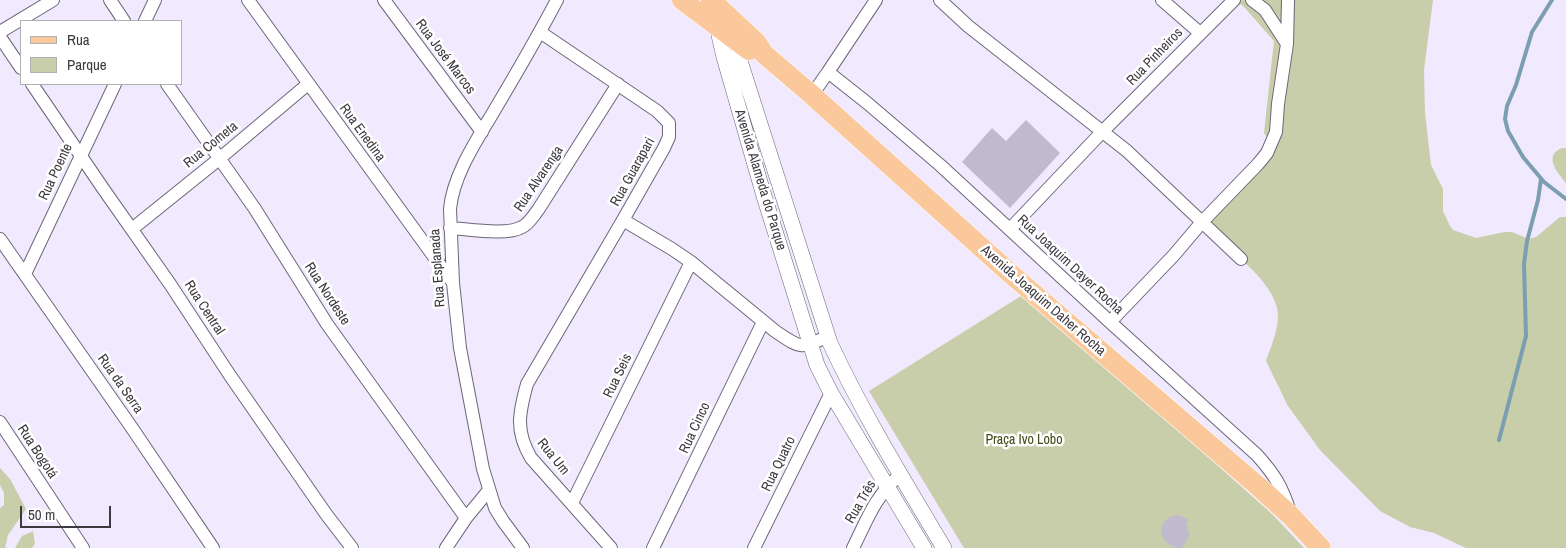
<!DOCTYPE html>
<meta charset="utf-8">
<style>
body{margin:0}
#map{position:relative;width:1566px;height:548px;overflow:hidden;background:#f1e9fd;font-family:"Archivo Narrow",sans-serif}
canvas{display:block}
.legend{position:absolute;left:20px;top:20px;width:162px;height:65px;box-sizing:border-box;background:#fff;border:1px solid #b1b0b3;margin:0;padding:6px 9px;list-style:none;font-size:15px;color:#3c3940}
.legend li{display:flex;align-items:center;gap:10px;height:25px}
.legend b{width:25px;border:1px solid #b1b0b3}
.scale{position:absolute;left:20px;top:506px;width:91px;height:22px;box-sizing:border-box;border:2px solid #3c3940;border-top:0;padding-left:6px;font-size:15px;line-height:18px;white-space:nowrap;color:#3c3940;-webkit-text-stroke:4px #fff;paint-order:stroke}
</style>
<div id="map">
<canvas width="1566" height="548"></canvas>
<ul class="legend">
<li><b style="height:6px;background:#fac89b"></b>Rua</li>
<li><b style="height:14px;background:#c8cdaa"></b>Parque</li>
</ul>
<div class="scale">50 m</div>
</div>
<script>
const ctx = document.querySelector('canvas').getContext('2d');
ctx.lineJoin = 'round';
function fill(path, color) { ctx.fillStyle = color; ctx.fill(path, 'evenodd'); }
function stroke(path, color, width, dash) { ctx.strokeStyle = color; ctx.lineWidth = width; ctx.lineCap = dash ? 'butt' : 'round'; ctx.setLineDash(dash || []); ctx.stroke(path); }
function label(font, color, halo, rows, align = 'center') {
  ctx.font = font + ' "Archivo Narrow",sans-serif'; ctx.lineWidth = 5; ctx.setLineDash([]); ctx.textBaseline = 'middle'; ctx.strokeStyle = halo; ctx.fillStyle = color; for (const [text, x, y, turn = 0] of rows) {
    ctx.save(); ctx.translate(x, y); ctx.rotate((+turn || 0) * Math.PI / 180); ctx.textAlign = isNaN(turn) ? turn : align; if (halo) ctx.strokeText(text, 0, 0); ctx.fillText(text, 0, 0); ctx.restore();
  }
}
const green = new Path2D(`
 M1236 0H1433L1424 70 1425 113 1431 165 1443 189V211L1449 224 1453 230 1476 238 1505 232H1512L1529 239 1536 237 1560 217H1566V548H1466L1434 533 1410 527 1380 511 1320 450 1288 406 1266 361C1271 347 1281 324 1277 308 1271 280 1230 250 1208 230L1211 220 1269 140 1264 133 1274 41 1245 8Z
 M1562 148H1566V183C1557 172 1543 156 1562 148Z
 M1021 296 1205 454 1272 514 1304 548H964L869 391Z
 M0 468 10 479 26 509 8 535 5 548H0V508L4 505V493L0 485Z
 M33 531 35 544 32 548H15L22 536Z`);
const stream = new Path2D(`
 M1552 0 1532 32 1516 85 1507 106 1505 119 1508 131 1523 157 1544 182 1566 199
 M1499 440 1526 336 1524 264 1527 241 1538 200 1541 179`);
const building = new Path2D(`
 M1026 120 1060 153 1010 208 962 162 992 128 1006 141Z
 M1179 515 1189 520 1186 524 1190 535 1182 548H1176L1168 544 1163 539 1161 528 1164 522 1169 517Z`);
const minor = new Path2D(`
 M110 0 124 21
 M248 0 453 283
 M384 0 482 132
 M940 0 968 26 1127 151 1241 259
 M1162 0 1200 33
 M1252 0 1265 10 1287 44
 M145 21 155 0
 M0 32 53 0
 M540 32 657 111 669 123V137L664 148 623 220 527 384C519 413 515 431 531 458L611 548
 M0 37 21 68
 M828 72 876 0
 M32 84 102 187 170 284 229 374 326 514 352 548
 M167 84 255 209 327 324 466 518
 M812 95 828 72 866 102 940 165 1110 322 1257 455C1275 475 1282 487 1290 512
 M623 220 672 249 691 262 775 331C800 348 800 350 828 336
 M450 228C468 229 507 236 522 227 529 224 533 216 538 210L618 84
 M132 229 219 159 308 84
 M1010 229 1102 132 1234 0
 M0 239 132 428 213 548
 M25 274 115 84
 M1110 322 1174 255 1202 222 1258 164 1267 153 1276 132 1278 104 1287 44 1288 0
 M0 422 83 548
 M572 503 691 262
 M446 548 466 518 489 490
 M523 548 503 521 495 508 483 469 460 348 453 283 450 209C453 175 477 140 494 111 516 74 537 38 557 0
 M653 548 763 322
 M754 548 831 393
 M853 548C867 520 875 496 900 475`);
const tertiary = new Path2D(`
 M722 22 719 35 724 57 764 196 817 365 831 393 924 548
 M739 37 737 44 739 58 830 343C863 414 904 481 944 548`);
const primary = new Path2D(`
 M682 0 749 50
 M711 0 756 42 764 54 812 95 1012 275 1259 487 1290 515 1321 548`);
const streetNames = [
 ["Rua José Marcos",445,57,53],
 ["Rua Pinheiros",1155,57,-46],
 ["Rua Enedina",362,133,54],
 ["Rua Cometa",211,145,-39],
 ["Rua Poente",56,172,-65],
 ["Rua Guarapari",633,172,-61],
 ["Rua Alvarenga",539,179,-56],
 ["Avenida Alameda do Parque",760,180,73],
 ["Rua Joaquim Dayer Rocha",1070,265,43],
 ["Rua Esplanada",438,268,-94],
 ["Rua Nordeste",327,294,57],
 ["Avenida Joaquim Daher Rocha",1043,301,41],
 ["Rua Central",204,308,57],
 ["Rua Seis",618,376,-64],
 ["Rua da Serra",120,384,55],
 ["Rua Cinco",695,428,-65],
 ["Rua Bogotá",37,452,57],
 ["Rua Um",553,457,51],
 ["Rua Quatro",779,464,-64],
 ["Rua Três",861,502,-60]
];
const parkNames = [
 ["Praça Ivo Lobo",1024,440]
];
fill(green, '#c8cdaa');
stroke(stream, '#7c9eb1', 4);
fill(building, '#c1bacd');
stroke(minor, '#6c6676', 14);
stroke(tertiary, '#6c6676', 16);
stroke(primary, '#fff', 21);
stroke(minor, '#fff', 12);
stroke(tertiary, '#fff', 15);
stroke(primary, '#fac89b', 20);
label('14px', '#3c3940', '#fff', streetNames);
label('14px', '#454a16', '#fff', parkNames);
</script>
